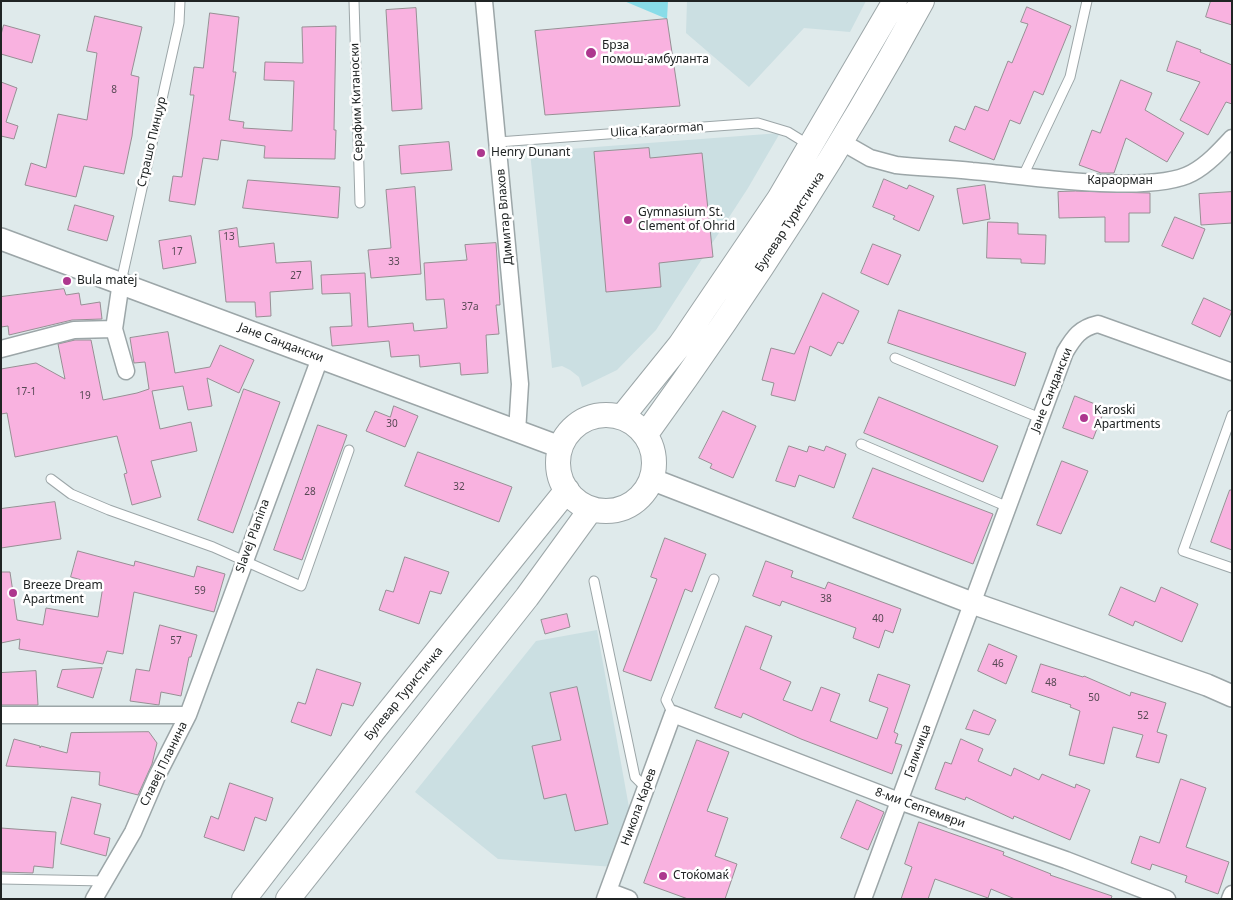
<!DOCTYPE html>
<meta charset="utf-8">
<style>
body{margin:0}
#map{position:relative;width:1233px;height:900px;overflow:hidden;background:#dfeaeb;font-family:"Noto Sans",sans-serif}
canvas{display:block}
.frame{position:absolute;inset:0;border:2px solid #202424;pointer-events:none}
</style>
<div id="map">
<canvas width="1233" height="900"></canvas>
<div class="frame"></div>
</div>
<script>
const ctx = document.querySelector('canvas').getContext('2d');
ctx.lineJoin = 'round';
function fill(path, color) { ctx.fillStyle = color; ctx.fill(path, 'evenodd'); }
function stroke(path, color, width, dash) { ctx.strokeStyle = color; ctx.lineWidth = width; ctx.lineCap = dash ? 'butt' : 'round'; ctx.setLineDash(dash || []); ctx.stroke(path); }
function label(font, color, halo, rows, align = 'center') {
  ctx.font = font + ' "Noto Sans",sans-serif'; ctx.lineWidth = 5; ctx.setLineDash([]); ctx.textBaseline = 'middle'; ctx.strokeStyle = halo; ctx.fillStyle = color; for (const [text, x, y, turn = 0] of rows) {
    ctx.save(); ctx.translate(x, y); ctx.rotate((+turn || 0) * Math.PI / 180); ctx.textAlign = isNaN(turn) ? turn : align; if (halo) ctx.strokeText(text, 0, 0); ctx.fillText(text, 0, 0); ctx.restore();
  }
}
const built = new Path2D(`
 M687 1H866L850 32 804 28 749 87 686 33Z
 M780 133 748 188 656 330 617 370 582 387 579 377 570 370 562 366 552 368 530 152Z
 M597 630 632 824 615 867 498 859 415 792 536 641Z`);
const green = new Path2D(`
 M624 1H668L667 19Z`);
const building = new Path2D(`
 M1211 1H1232V25L1206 17Z
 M1027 7 1071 26 1043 95 1034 91 1020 124 1010 120 994 160 949 141 955 126 965 130 975 106 988 111 1008 61 1012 63 1028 24 1021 22Z
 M416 8 422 109 392 111 386 10Z
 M210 13 239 17 233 72H236L229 120 244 122 243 128 292 131 294 81 264 80 265 62 303 63 302 27 336 26 334 130H336L335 159 264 158 265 146 221 140 218 160 203 158 195 205 169 201 173 176 182 177 194 95H190L194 67 203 68Z
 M95 16 142 27 131 75 139 77 132 136 124 174 84 166 76 197 25 185 31 163 46 168 58 114 87 120 97 53 87 51Z
 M667 19 680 106 545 115 535 31Z
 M4 25 40 35 32 63 1 54V35Z
 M1177 41 1201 50 1200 52 1232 65V104L1226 102 1208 135 1180 120 1200 82 1167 71Z
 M1121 80 1152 93 1145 110 1184 133 1167 162 1126 138 1114 173H1101L1079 165 1092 130 1100 133Z
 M1 82 17 88 6 122 18 126 14 139 1 136Z
 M449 142 452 170 401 174 399 146Z
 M649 148 650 158 702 153 713 257 659 263 661 287 606 292 594 152Z
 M884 179 907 189 909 185 934 196 919 231 893 219 895 216 873 207Z
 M248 180 340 187 338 218 243 208Z
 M985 185 990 219 963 224 957 189Z
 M415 187 421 274 371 278 368 250 391 248 386 190Z
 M1076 191 1150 193V213H1129V242H1105V217L1059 218 1058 192Z
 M1232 192V223L1201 225 1199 194Z
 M75 205 114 216 107 241 68 230Z
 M1175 217 1205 229 1193 259 1162 246Z
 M988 222 1018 223V234L1046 235 1045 264 1021 263V259L987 258Z
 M237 228 239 247 274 243 276 263 311 261 313 289 270 292 271 316 256 317 255 302H226L219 231Z
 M191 236 196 263 163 269 159 241Z
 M496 243 500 305H496L499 334 486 335 488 373 461 375 460 363 420 367 419 355 391 357 389 341 332 346 330 327 352 326 350 293 322 294 321 275 365 273 368 327 413 323 414 331 447 328 444 299 426 300 424 263 467 260 465 245Z
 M873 244 901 255 888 285 861 273Z
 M64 289 66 295 79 293 81 305 100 302 102 319 72 320 9 335 8 326 1 327V297Z
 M823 293 859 311 843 344 838 342 831 356 810 346 795 401 771 395 774 383 762 380 771 348 794 354Z
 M1204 298 1232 311 1220 337 1192 324Z
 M899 310 1026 353 1015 386 888 343Z
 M168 332 175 373 210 367 220 345 254 360 239 393 207 378 212 406 188 410 183 386 152 391 160 429 191 422 197 451 151 461 161 497 132 505 124 474 127 473 117 436 15 457 7 413 1 414V369L36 363 65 379 58 344 75 340H91L103 400 137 393 149 389 145 362 134 363 130 338Z
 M244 389 280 402 233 533 198 520Z
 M1075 396 1105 408 1093 439 1063 428Z
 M879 397 998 446 983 482 864 433Z
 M394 406 418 416 405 447 366 431 375 411 390 417Z
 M723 411 756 426 733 478 710 468 712 464 699 458Z
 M318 425 347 435 302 560 274 550Z
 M789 446 807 452 809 446 824 451 826 446 846 454 834 488 799 475 795 487 776 481Z
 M418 452 512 487 499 522 405 486Z
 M1062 461 1088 471 1061 534 1037 525Z
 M873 468 993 514 973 564 853 518Z
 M1230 490H1232V550L1211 542Z
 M55 502 61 539 1 548V509Z
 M665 538 706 554 692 592 685 589 651 681 623 671 657 579 651 577Z
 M78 551 134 566 135 561 194 577 197 566 225 574 214 612 134 592 123 654 107 651 103 664 19 649 20 639 1 643V572H10L17 620 43 625 46 608 98 617 103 586 71 577Z
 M405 557 449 572 441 594 430 591 419 624 379 610 386 590 393 592Z
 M766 561 793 571 791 577 825 589 828 582 901 609 893 633 885 630 879 648 853 638 856 628 782 601 780 606 753 596Z
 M1121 587 1155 602 1161 587 1198 604 1182 642 1135 621 1133 626 1109 615Z
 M567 614 570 627 545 634 541 620Z
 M160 625 197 635 191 657H189L181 696 161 692 159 705 130 701 136 669 149 671Z
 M746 626 772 636 760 669 791 682 783 700 812 711 821 687 840 694 830 721 877 739 888 708 869 701 878 674 910 685 894 732 898 734 895 743 902 745 892 774 801 739 743 713 741 718 715 708Z
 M989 644 1017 656 1006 684 978 671Z
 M1041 664 1083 677 1084 676 1130 696 1131 692 1166 703 1157 732 1167 735 1159 763 1136 757 1143 735 1113 727 1104 764 1069 755 1080 711 1070 707 1071 705 1032 692Z
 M102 668 93 698 57 687 62 670Z
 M317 669 361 683 353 706 342 703 331 736 291 722 298 702 305 704Z
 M36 671 38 705H1V673Z
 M577 687 608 824 575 831 566 794 544 799 532 746 561 740 550 693Z
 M974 710 996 720 989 735 966 729Z
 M149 732 157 743 152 764 138 795 99 785 100 772 6 766 14 739 40 746V748L41 746 67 753 71 733Z
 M961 739 983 749 978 761 1011 776 1014 768 1039 780 1042 774 1075 788 1076 784 1090 790 1070 840 1014 816 1013 819 966 797 965 800 935 789 945 762 951 764Z
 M697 740 729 752 707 811 728 818 715 856 737 864 725 899H688L644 883Z
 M1181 779 1206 788 1186 847 1229 862 1218 894 1185 882 1187 876 1152 864 1150 870 1131 863 1140 836 1159 843Z
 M230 783 273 798 266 821 255 817 244 851 204 837 211 816 218 819Z
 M72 797 101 804 94 834 110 838 106 856 61 844Z
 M857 800 884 812 868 850 841 838Z
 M919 822 1004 852 1003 855 1051 874 1050 875 1112 896 1111 899H1015L991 889 988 898 935 879 928 899H901L912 867 905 864Z
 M1 828 56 832 53 868 34 866 33 873 1 872Z`);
const service = new Path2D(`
 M354 1 360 203
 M498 142 758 123 788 132 809 145
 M1023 176 1070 77 1087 1
 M121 282 179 23 180 1
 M895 358 1040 418
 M1232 415 1183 551 1232 568
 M861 444 1008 507
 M51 479 71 494 109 510 213 547 301 586 349 450
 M594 581 635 777 646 788
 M673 714 666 700 714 579
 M1 879 105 881`);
const minor = new Path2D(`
 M484 1 520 384 517 432
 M842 142 870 158 896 165C921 168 946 168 972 171 1021 175 1150 196 1192 173 1207 165 1220 151 1232 138
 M121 282 114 329 126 371
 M1 349 74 330 114 329
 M1 715H188L157 776 133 832 94 899
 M188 715 320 358
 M608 891 629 899
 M605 899 673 714 899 801 1066 860 1167 899
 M863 899 1065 352C1074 337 1080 328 1098 324L1232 372
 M1230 899 1232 894`);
const tertiary = new Path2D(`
 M1 239 560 447
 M651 479 972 603 1207 685 1232 696`);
const secondary = new Path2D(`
 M558 463a48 48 0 1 1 96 0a48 48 0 1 1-96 0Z
 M622 417 680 345 779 199 895 1
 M646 434C746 296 840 152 922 1
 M244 899 374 730 567 490
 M288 899 527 597 591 509`);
const markers = [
 [591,53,6,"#ad378e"],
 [481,153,5,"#ad378e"],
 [628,220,5,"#ad378e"],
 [67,281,5,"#ad378e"],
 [1084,418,5,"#ad378e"],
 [13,593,5,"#ad378e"],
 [663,876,5,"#ad378e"]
];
const numberNames = [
 ["8",114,90],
 ["13",229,237],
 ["17",177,252],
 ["33",394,262],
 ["27",296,276],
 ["37a",470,307],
 ["17-1",26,392],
 ["19",85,396],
 ["30",392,424],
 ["32",459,487],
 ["28",310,492],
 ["59",200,591],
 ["38",826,599],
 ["40",878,619],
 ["57",176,641],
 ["46",998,664],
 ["48",1051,683],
 ["50",1094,698],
 ["52",1143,716]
];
const poiNames = [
 ["Брза",602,46],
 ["помош-амбуланта",602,60],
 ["Henry Dunant",491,153],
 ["Gymnasium St.",638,213],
 ["Clement of Ohrid",638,227],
 ["Bula matej",77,281],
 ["Karoski",1094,411],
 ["Apartments",1094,425],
 ["Breeze Dream",23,586],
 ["Apartment",23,600],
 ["Стоќомаќ",673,876]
];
const streetNames = [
 ["Серафим Китаноски",357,102,-92],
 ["Ulica Karaorman",657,130,-4],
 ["Страшо Пинџур",152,142,-77],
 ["Караорман",1120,181],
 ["Димитар Влахов",505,217,-95],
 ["Булевар Туристичка",790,222,-57],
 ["Јане Сандански",281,343,21],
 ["Јане Сандански",1052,390,-68],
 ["Slavej Planina",253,536,-70],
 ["Булевар Туристичка",404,694,-51],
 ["Галичица",918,751,-70],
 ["Славеј Планина",164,764,-64],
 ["Никола Карев",639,807,-70],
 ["8-ми Септември",920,808,20]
];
fill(built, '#cbdfe2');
fill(green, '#88dce8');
fill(building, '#f9b2e0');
stroke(building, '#978f94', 1);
stroke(service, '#9ca6a8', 11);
stroke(minor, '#9ca6a8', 19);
stroke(tertiary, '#9ca6a8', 24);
stroke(secondary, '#9ca6a8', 26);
stroke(service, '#fff', 9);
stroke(minor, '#fff', 16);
stroke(tertiary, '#fff', 21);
stroke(secondary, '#fff', 24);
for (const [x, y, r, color] of markers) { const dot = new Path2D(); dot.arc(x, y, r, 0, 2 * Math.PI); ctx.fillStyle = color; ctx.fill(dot); stroke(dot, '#fff', 2); }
label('10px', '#564853', null, numberNames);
label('12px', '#202424', '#fff', poiNames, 'left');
label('12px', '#202424', '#fff', streetNames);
</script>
